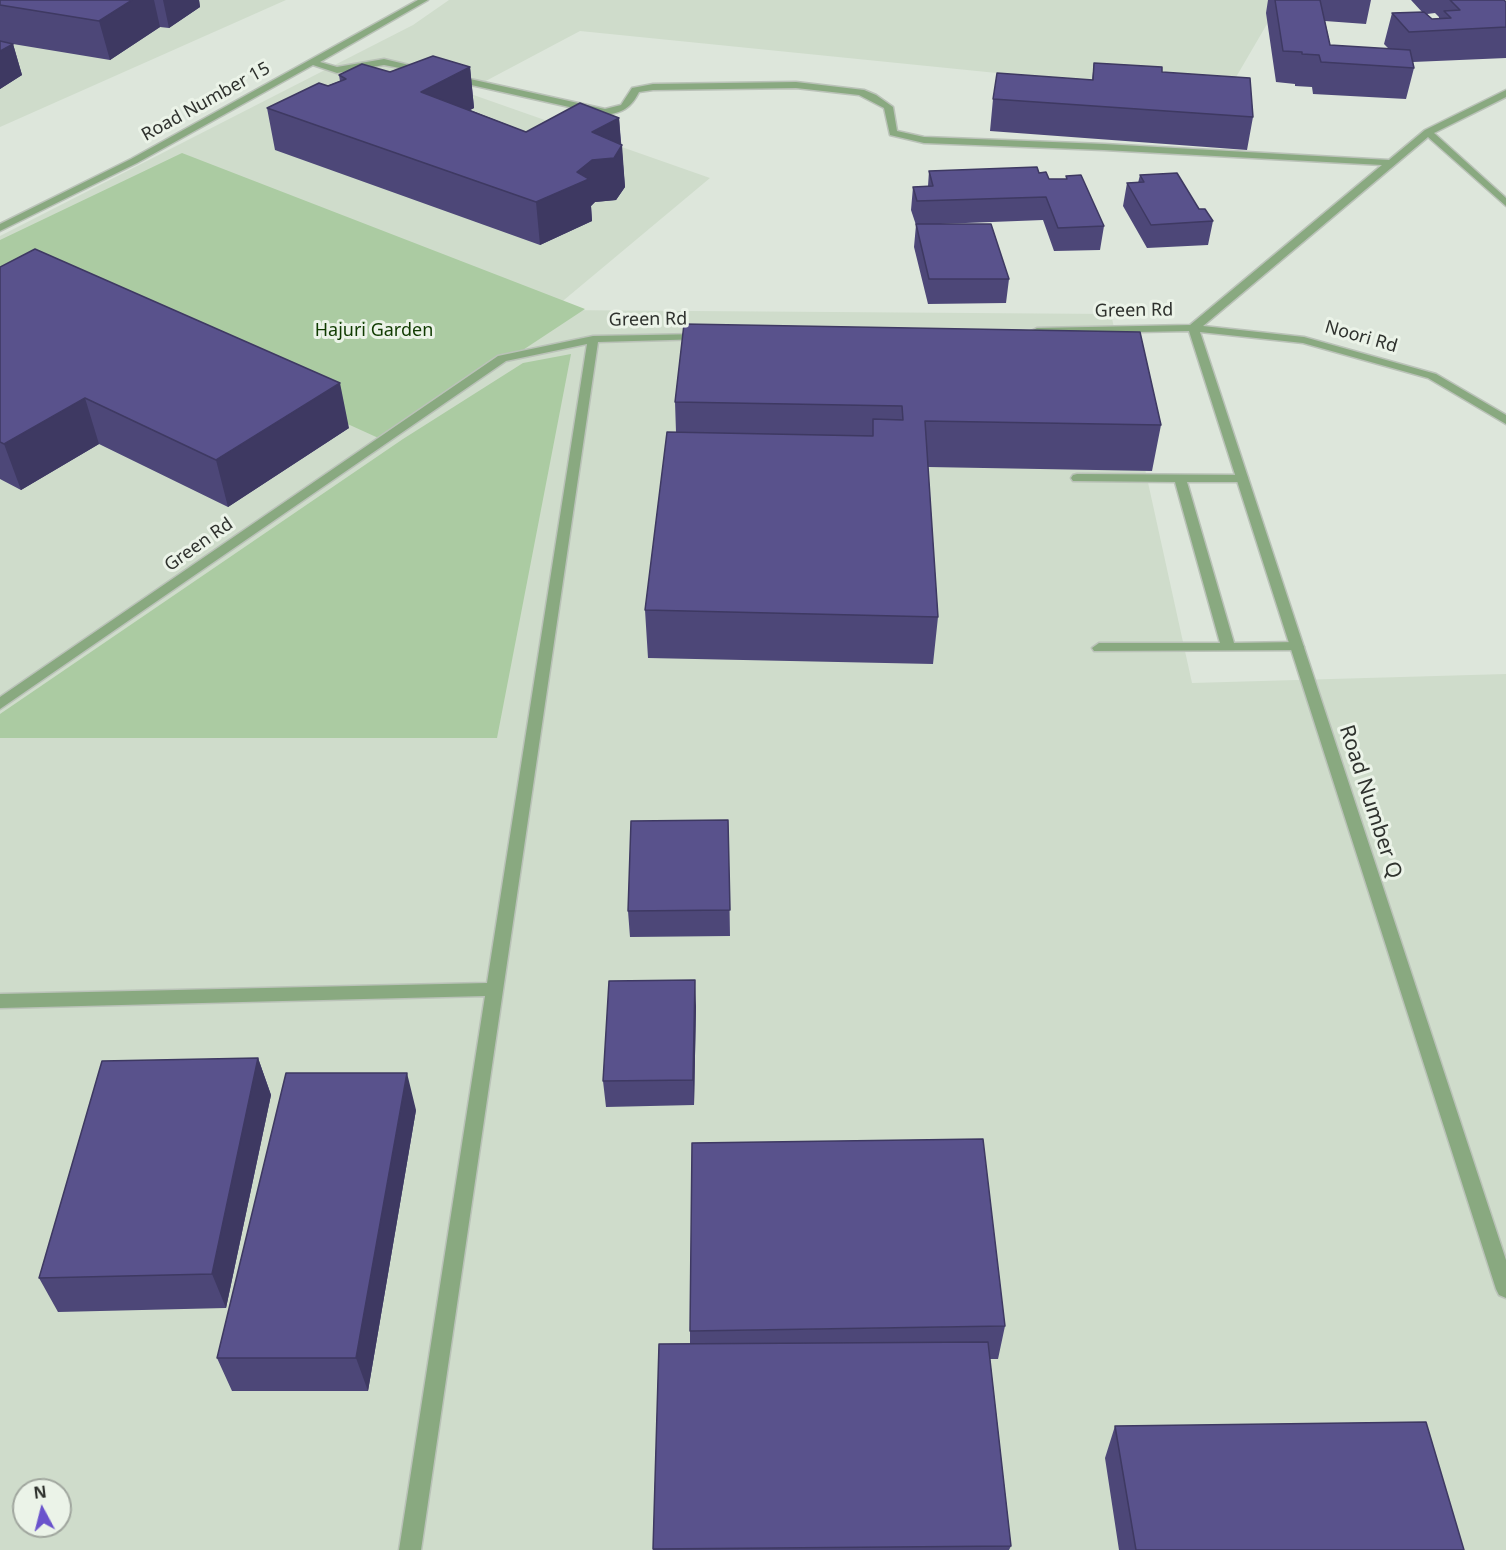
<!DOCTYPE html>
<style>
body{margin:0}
#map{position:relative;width:1506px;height:1550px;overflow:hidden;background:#dde6db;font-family:"Noto Sans",sans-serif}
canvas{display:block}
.north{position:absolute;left:12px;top:1478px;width:60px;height:60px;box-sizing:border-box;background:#ebf3e8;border:2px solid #a0a69e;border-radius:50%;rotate:353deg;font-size:16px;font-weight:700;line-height:24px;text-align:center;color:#2f322e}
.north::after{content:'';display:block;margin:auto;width:21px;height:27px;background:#6a53cc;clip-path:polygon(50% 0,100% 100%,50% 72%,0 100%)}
</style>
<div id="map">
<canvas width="1506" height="1550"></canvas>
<div class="north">N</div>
</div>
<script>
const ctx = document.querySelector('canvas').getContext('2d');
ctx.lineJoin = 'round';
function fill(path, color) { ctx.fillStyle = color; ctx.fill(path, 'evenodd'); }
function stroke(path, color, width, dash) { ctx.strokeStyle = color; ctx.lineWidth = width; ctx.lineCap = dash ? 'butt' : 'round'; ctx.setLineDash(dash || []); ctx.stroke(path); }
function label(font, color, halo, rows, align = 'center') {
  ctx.font = font + ' "Noto Sans",sans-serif'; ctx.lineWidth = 6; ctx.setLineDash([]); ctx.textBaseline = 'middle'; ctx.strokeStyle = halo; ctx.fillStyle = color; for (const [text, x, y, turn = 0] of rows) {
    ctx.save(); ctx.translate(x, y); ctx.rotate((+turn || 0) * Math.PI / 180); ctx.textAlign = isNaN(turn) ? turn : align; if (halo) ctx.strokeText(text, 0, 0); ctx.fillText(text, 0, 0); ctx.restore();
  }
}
const built = new Path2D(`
 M0 0H286L0 127Z
 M449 0H1281L1225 96 580 31 465 92 710 178 552 310 1111 314 1192 683 1506 674V1550H0V236L413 25ZM24 1490H60V1526H24Z`);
const green = new Path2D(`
 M182 153 585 309 385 441 0 266V240Z
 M571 354 497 738H0V714L403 439 523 363Z`);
const service = new Path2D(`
 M1077 474 1246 475 1248 478 1246 481 1242 482H1187L1234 643 1297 642 1302 644 1304 647 1302 650 1094 651 1092 648 1099 643H1220L1175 482 1073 481 1071 478 1073 475Z`);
const minor = new Path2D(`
 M418 0H428L320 62 337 67 384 59 426 69V73L384 65 337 73 313 65 137 163 0 231V224L131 159Z
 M452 75 605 109 621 105 632 88 653 84 796 82 864 90 876 95 893 107 897 131 924 137 1104 144 1389 160 1425 130 1506 90V97L1434 133 1506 198V206L1428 137 1203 326 1304 337 1436 374 1506 415V424L1428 378 1303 343 1200 332 1506 1260V1298L1499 1295 1496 1289 1189 331 1037 334 1031 331 1037 328 1190 325 1382 165 1104 150 924 143 890 135 884 108 859 95 796 88 653 90 639 92C631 108 622 113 605 115L449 80 447 78Z
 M701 334 707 337 705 339 598 342 421 1550H399L485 996 0 1008V994L487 983 587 344 506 361 0 709V697L498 356 593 336Z`);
const wall = new Path2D(`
 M0 0H199L200 7 169 28 160 27 110 60 13 44 22 75 0 89Z
 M1268 0H1371L1366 24 1325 21 1330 45 1389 49 1384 44 1392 13 1422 12 1411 0H1504L1506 2V58L1413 62 1414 68 1406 99 1313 94 1312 87 1295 86V84L1276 82 1266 13ZM1435 13 1439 17V19H1432L1427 14Z
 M1094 63 1162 72 1253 117 1247 150 990 131 993 99 1092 80Z
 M470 67 474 108 470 110 526 132 619 118 625 187 616 200 595 202 591 206 592 221 540 245 275 150 267 108 340 81 339 75Z
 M929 171 1039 173 1049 179H1066V176L1104 226 1100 250 1054 251 1043 220 940 224 1009 279 1006 303 928 304 914 247 916 225 911 210 913 187 928 186Z
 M1140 175 1199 209 1213 221 1208 245 1147 248 1123 206 1127 183H1138Z
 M0 267 349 428 228 507 99 444 21 490 0 479Z
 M684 324 1161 425 1152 471 928 467 938 617 933 664 648 658 645 610 676 432 675 402Z
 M728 820 730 936 630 937 628 911Z
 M696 1006 694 1105 606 1107 603 1081Z
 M258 1058 271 1095 226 1308 58 1312 39 1278Z
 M416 1110 368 1391H232L217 1358Z
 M1005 1326 998 1359H990L1011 1546 1009 1550H653L659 1344H690V1331Z
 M1115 1426 1464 1550H1119L1105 1458Z`);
const shadedWall = new Path2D(`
 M132 0H154L160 27 110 60 99 21Z
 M163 0H199L200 7 169 28Z
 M13 44 22 75 0 89V51Z
 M470 67 474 108 427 132 421 92Z
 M619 118 621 147 622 145 625 187 616 200 595 202 591 206 592 221 540 245 536 202 577 172 592 132Z
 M340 383 349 428 228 507 216 460Z
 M85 398 99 444 21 490 4 444Z
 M695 980 696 1006 694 1105 693 1080Z
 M258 1058 271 1095 226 1308 212 1274Z
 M407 1073 416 1110 368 1391 356 1358Z`);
const building = new Path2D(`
 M0 0H132L99 21 0 5Z
 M1275 0H1320L1330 45 1410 50 1414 68 1321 62 1319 55 1302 54V52L1283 51Z
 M1450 0H1504L1506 2V27L1409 32 1392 13 1424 12 1432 19 1451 18 1444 11 1460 10Z
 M0 41 13 44 0 51Z
 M433 56 470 67 421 92 526 132 580 103 619 118 592 132 622 145 614 158 592 160 577 172 589 179 536 202 267 108 319 83 328 86 346 79 339 75 362 64 390 72Z
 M1094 63 1162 67V72L1250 78 1253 117 993 99 997 73 1093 80Z
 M1037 167 1039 173 1046 172 1049 179H1067L1066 176 1081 175 1104 226 1058 228 1046 197 917 201 913 187 933 186 929 171Z
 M1177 173 1199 209H1205L1213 221 1151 225 1127 183 1144 182 1140 175Z
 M916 224H991L1009 279H929Z
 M35 249 340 383 216 460 85 398 4 444 0 442V267Z
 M684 324 1140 332 1161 425 925 421 938 617 645 610 667 432 873 436V419L903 420 902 406 675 402Z
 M728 820 730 910 628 911 631 821Z
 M695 980 693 1080 603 1081 609 981Z
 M258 1058 212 1274 39 1278 102 1061Z
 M286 1073H407L356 1358H217Z
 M983 1139 1005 1326 690 1331 692 1143Z
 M988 1342 1011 1546 653 1549 659 1344Z
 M1426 1422 1464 1550H1136L1115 1426Z`);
const farStreetnames = [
 ["Road Number 15",206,102,-29],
 ["Green Rd",1134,311,-1],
 ["Green Rd",648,320,-1],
 ["Noori Rd",1361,337,16],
 ["Green Rd",199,545,-35]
];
const farParknames = [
 ["Hajuri Garden",374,331]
];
const streetNames = [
 ["Road Number Q",1370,802,72]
];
fill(built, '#cfdccb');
fill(green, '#abcba2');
stroke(service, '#bac2b8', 3);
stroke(minor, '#bac2b8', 3);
fill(service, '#89a980');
fill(minor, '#89a980');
fill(wall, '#4d4778');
fill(shadedWall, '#3e3962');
fill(building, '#59528c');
stroke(building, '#3e3962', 1.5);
label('18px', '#2f322e', '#ebf3e8', farStreetnames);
label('18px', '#103b00', '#ebf3e8', farParknames);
label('21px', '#2f322e', '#ebf3e8', streetNames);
</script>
